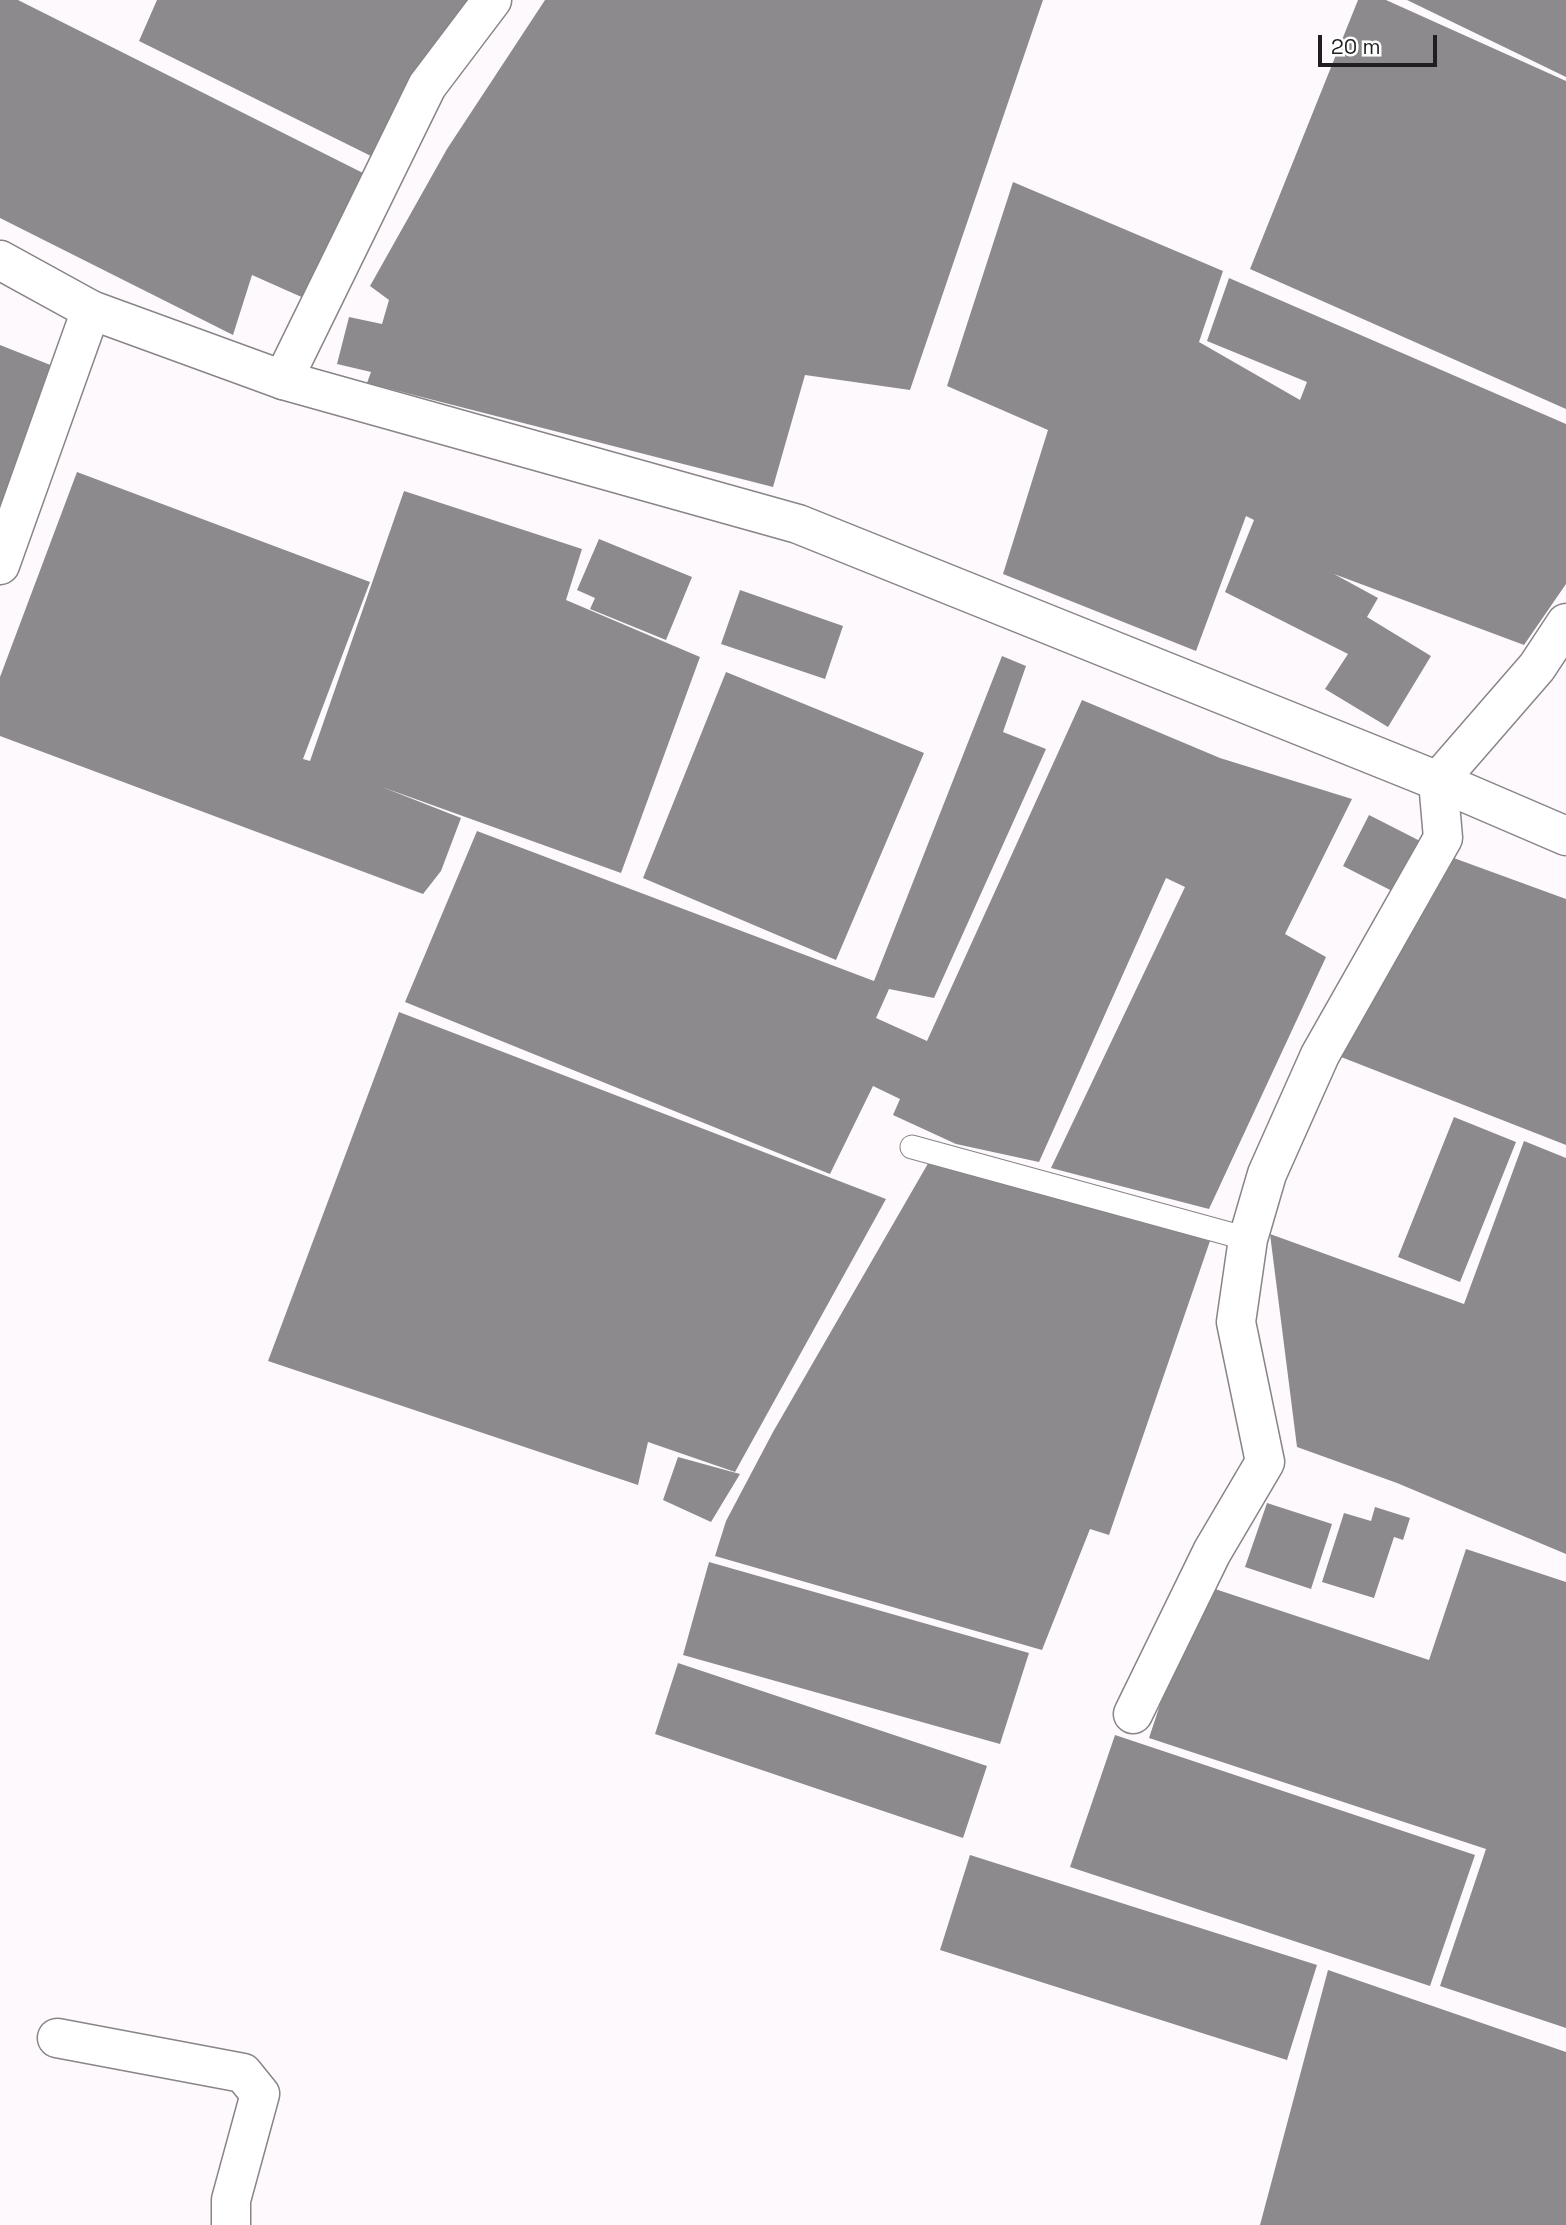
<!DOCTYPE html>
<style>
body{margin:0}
#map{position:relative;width:1566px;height:2225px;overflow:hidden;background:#fef9fd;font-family:"Space Grotesk",sans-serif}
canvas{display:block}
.scale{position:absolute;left:1318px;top:35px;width:119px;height:32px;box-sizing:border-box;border:4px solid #201e20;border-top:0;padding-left:9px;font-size:21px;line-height:24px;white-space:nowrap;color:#201e20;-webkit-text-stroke:5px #fff;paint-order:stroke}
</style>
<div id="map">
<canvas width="1566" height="2225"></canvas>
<div class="scale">20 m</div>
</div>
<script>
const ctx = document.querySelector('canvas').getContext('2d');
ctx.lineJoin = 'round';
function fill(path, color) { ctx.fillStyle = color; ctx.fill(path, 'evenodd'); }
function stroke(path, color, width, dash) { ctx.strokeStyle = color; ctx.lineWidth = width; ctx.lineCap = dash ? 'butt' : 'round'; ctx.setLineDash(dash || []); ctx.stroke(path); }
const building = new Path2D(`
 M0 0H18L367 175 306 299 252 275 233 335 0 218Z
 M157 0H472L379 160 139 41Z
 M545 0H1043L910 390 805 375 773 487 367 383 371 372 337 364 349 317 382 324 389 300 370 286 447 149Z
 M1358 0H1386L1566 81V409L1250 269Z
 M1407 0H1566V77Z
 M1013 182 1223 271 1199 342 1300 400 1307 382 1207 341 1229 278 1566 424V584L1524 645 1334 574 1378 598 1367 617 1431 656 1388 727 1325 689 1348 654 1225 592 1254 520 1246 516 1196 651 1003 574 1048 430 947 386Z
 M0 345 58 368 0 522Z
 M77 472 370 582 303 759 310 761 404 491 582 549 566 600 700 657 621 873 382 787 461 818 441 871 423 894 0 736V677Z
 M599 539 692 577 666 640 590 609 595 598 577 590Z
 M740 590 843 626 825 679 721 644Z
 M1002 656 1026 666 1003 732 1046 749 934 998 889 989 876 1018 927 1041 1082 700 1220 758 1352 799 1285 934 1326 957 1209 1209 1051 1168 1185 887 1166 878 1039 1162 956 1144 893 1115 900 1099 873 1086 830 1174 405 1002 477 831 874 981Z
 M726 672 924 753 836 960 643 878Z
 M1369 815 1426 844 1400 895 1343 866Z
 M1451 857 1566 899V1145L1336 1055Z
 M399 1012 886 1199 735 1472 648 1442 638 1485 268 1361Z
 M1454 1117 1516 1142 1460 1282 1398 1257Z
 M1524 1141 1566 1158V1554L1397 1483 1297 1447 1270 1234 1464 1304Z
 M930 1160 1210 1241 1109 1535 1090 1529 1042 1650 715 1556 726 1521 773 1432Z
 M678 1457 740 1474 711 1522 663 1500Z
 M1267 1503 1332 1524 1311 1589 1245 1567Z
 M1375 1507 1410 1518 1403 1540 1394 1537 1374 1598 1322 1582 1344 1513 1371 1521Z
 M1466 1549 1566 1582V2028L1440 1986 1486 1849 1149 1738 1200 1584 1429 1660Z
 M709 1562 1029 1653 1000 1744 683 1655Z
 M678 1663 987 1766 963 1838 655 1734Z
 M1115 1735 1475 1855 1430 1986 1070 1867Z
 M970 1855 1317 1965 1287 2060 940 1950Z
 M1328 1970 1566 2052V2225H1260Z`);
const service = new Path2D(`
 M912 1147 1248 1239`);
const minor = new Path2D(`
 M283 380 427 86 492 0
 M0 565 91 310
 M1133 1714 1212 1552 1265 1462 1236 1322 1248 1239 1267 1174 1320 1055 1443 838 1438 781 1537 667 1566 623
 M57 2038 243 2073 260 2094 231 2200V2225`);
const tertiary = new Path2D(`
 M0 260 91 310 283 380 798 524 1438 781 1566 836`);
fill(building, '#8d8a8d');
stroke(service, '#888487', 25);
stroke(minor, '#888487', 41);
stroke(tertiary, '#888487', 41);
stroke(service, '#fff', 23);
stroke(minor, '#fff', 38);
stroke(tertiary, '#fff', 38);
</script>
